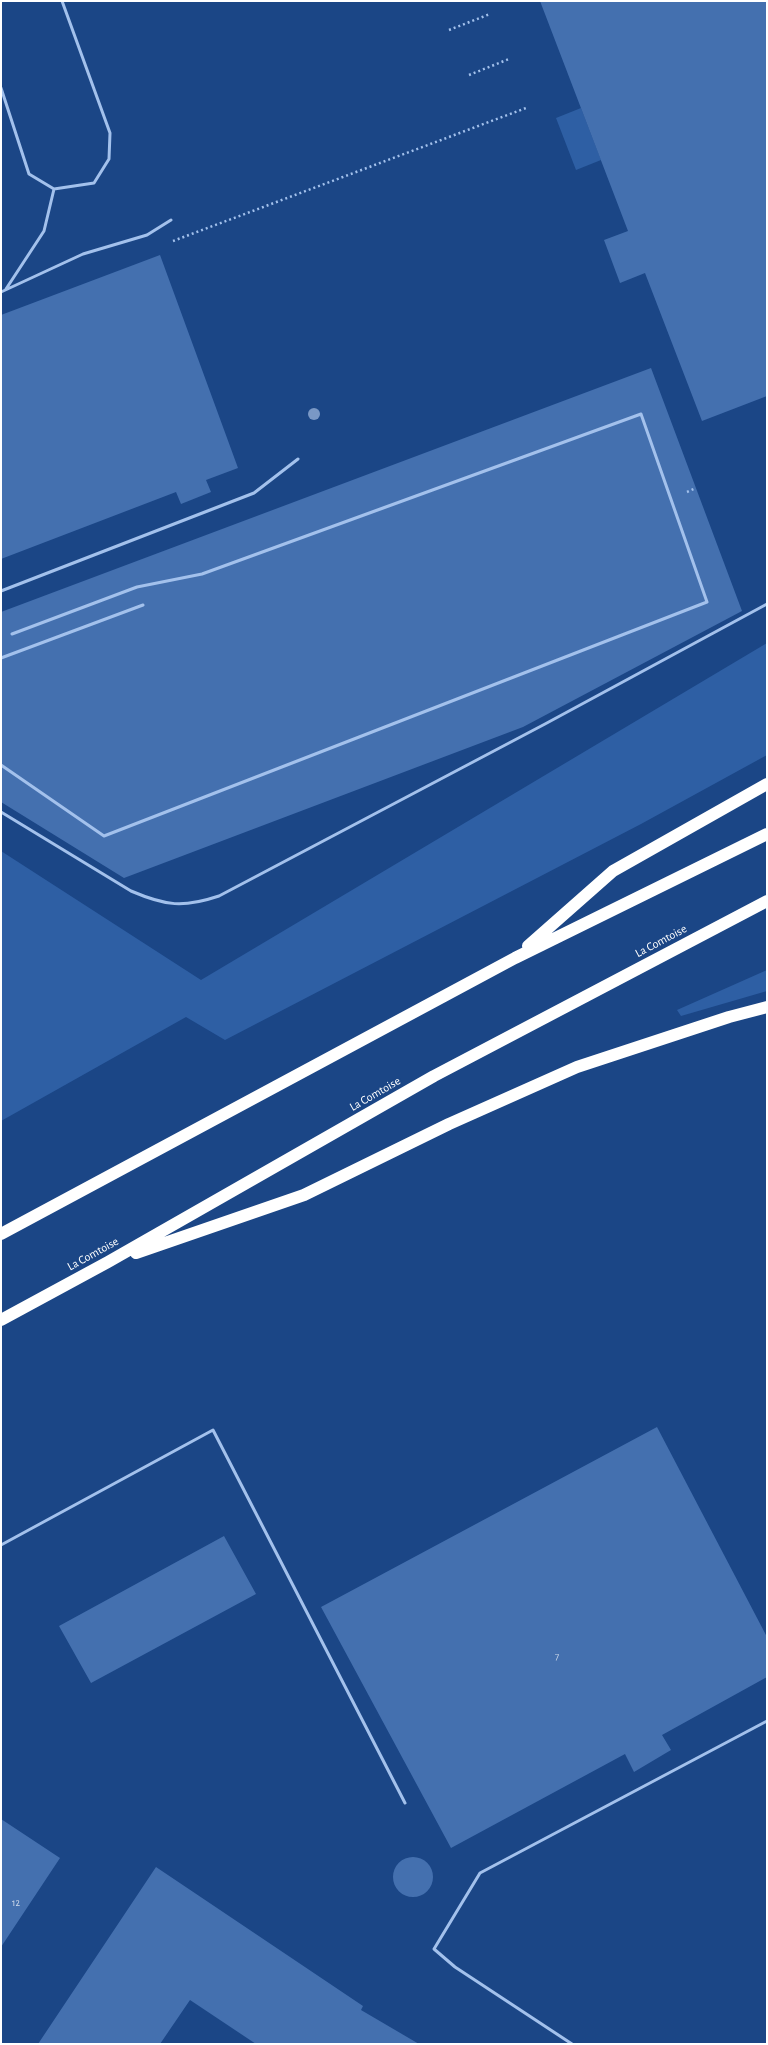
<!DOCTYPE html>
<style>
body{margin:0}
#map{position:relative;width:768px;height:2045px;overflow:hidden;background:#1b4686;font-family:"Alegreya Sans",sans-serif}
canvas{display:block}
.frame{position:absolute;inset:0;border:2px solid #fff;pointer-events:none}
</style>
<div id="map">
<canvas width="768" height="2045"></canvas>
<div class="frame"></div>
</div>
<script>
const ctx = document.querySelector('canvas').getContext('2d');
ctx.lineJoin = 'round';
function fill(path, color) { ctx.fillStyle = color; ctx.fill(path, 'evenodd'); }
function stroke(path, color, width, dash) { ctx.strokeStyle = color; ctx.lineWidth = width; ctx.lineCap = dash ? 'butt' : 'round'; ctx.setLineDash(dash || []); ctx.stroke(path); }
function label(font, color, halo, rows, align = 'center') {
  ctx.font = font + ' "Alegreya Sans",sans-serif'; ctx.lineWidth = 3.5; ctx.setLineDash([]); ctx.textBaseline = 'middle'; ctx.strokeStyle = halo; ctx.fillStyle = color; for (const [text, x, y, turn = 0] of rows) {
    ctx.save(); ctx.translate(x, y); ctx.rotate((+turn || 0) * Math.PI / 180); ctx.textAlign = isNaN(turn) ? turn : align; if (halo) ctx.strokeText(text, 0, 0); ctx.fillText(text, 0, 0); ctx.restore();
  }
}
const green = new Path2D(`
 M581 108 601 160 576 170 556 118Z
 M767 643V755L641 824 225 1040 186 1017 1 1121V851L201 980Z
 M767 970V991L681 1016 677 1010Z`);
const building = new Path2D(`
 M540 1H767V396L702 421 645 273 620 283 604 240 628 231Z
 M160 255 238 468 206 480 211 492 181 504 176 492 1 559V315Z
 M651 368 742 611 523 727 124 878 1 802V612Z
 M657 1427 767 1637V1677L662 1735 671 1750 634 1772 625 1754 451 1848 321 1607Z
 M224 1536 256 1594 91 1683 59 1626Z
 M1 1819 60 1858 1 1947Z
 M393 1877a20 20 0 1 1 40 0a20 20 0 1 1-40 0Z
 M156 1867 363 2006 361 2010 419 2044H256L190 2000 160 2044H38Z`);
const path = new Path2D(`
 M449 30 490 14
 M469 75 509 59
 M173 241 526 108
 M687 492 696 488`);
const lane = new Path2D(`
 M1 88 29 174 54 189 94 183 109 159 110 133 62 1
 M6 289 44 231 54 189
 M1 292 83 254 147 235 171 220
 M1 591 254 493 298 459
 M1 658 143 605
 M1 765 104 836 707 602 641 414 202 574 137 587 12 634
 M1 812 131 891C166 906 183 908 219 896L545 724 767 604
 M1 1545 213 1430 405 1803
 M572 2044 455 1967 434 1949 480 1873 767 1721`);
const highway = new Path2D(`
 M528 946 613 871 767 784
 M1 1234 515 958 767 834
 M136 1253 304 1195 449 1124 577 1067 729 1017 767 1007
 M1 1320 108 1262 434 1076 767 901`);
const trees = [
 [314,414]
];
const numberNames = [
 ["7",557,1657],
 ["12",16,1903]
];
const streetNames = [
 ["La Comtoise",661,941,-28],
 ["La Comtoise",375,1094,-30],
 ["La Comtoise",93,1254,-29]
];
fill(green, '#2e5fa4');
fill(building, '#4470af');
stroke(path, '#a3c1ec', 2.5, [2, 3]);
stroke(lane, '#a3c1ec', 3);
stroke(highway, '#fff', 12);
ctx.fillStyle = '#7a98c5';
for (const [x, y] of trees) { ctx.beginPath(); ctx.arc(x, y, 6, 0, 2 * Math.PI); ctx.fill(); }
label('10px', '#d0dbeb', null, numberNames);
label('12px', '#fff', '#1b4686', streetNames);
</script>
